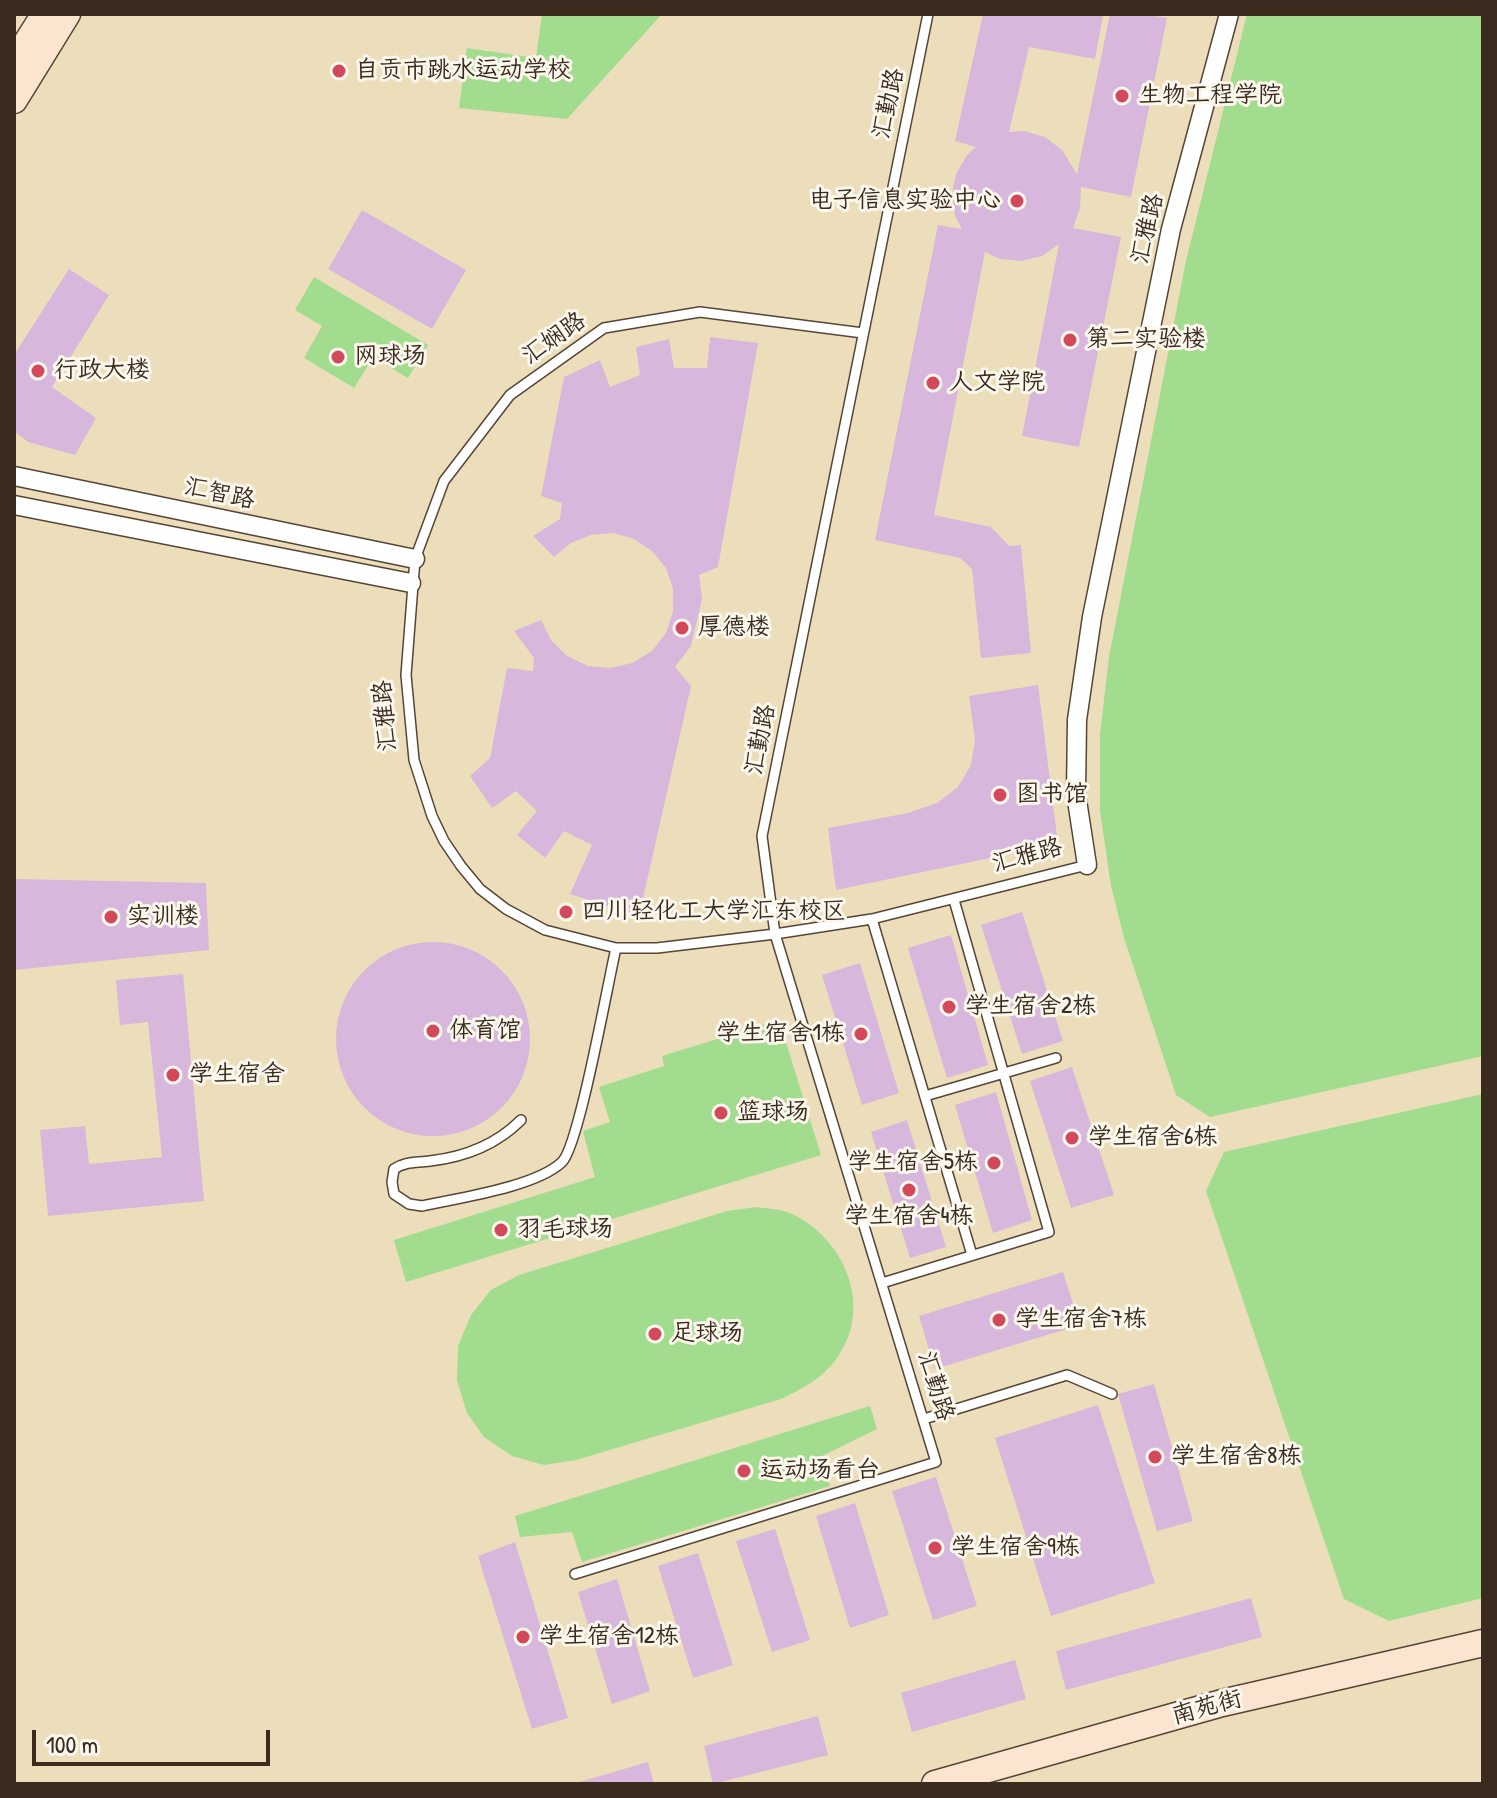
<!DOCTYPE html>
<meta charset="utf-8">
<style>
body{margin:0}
#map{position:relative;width:1497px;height:1798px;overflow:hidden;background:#ecdebb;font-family:"Patrick Hand",sans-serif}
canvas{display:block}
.frame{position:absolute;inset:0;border:16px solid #3b2a1e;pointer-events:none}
.scale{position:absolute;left:32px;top:1730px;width:238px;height:36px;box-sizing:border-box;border:4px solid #3b2a1e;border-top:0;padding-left:10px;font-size:24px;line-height:28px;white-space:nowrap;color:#3b2a1e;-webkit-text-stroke:6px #fbf7ec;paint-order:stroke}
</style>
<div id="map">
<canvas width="1497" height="1798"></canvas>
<div class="frame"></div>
<div class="scale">100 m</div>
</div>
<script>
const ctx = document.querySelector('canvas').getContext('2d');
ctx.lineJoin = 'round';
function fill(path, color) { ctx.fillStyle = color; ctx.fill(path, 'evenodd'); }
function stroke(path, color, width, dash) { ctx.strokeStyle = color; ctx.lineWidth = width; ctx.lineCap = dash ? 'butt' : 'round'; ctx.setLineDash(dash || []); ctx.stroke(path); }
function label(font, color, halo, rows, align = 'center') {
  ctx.font = font + ' "Patrick Hand","LXGW WenKai TC",sans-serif'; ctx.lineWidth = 6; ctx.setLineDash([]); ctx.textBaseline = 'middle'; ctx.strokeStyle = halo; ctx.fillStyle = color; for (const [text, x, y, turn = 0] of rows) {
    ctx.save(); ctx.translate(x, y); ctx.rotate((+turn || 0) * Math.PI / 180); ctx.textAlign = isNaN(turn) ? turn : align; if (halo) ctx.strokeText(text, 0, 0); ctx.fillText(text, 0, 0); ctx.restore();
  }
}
const green = new Path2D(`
 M542 14H662L567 119 459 108 467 48 536 58Z
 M1247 14H1483V1056L1210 1117 1176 1095 1124 938 1111 886 1100 811V734L1109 657 1186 261Z
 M314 277 428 345 408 378 373 357 354 388 304 358 322 326 295 310Z
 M779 1020 821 1155 406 1282 394 1240 595 1177 583 1131 610 1122 599 1087 664 1066 662 1056Z
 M1483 1094V1598L1389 1621 1344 1599 1206 1191 1224 1152Z
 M757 1207C769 1209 783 1209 794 1215 843 1239 873 1304 839 1355 825 1377 804 1388 781 1399L576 1460 544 1465 512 1456 484 1437 467 1413 457 1380 458 1346 471 1315 491 1290 519 1275 727 1211Z
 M870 1406 877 1429 822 1456 830 1486 582 1562 572 1532 520 1537 515 1516Z`);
const building = new Path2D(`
 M983 14 1103 15 1095 59 1029 47 1009 132 1024 131 1045 137 1062 150 1077 174 1110 14H1142L1167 18 1131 197 1081 187 1080 208 1073 228 1121 237 1079 447 1022 436 1059 244 1042 256 1021 261 1000 259 985 252 934 515 991 527 1009 546 1021 545 1031 653 981 658 972 569 960 558 875 540 938 225 962 229 955 216 952 195 956 174 967 155 976 147 955 141Z
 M362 210 466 270 432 329 328 269Z
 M69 269 109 295 52 387 96 418 75 455 28 442 14 431V355Z
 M710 337 758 343 718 567 699 575 702 599 691 646 675 667 691 686 639 916 570 894 592 845 564 831 545 858 517 835 537 811 516 791 492 808 470 776 490 758 507 668 533 671 534 658 514 631 541 620 551 640 567 656 588 666 610 668 632 663 652 651 666 633 673 612V589L666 568 652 551 634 539 613 533 591 535 571 543 554 557 533 536 560 519 562 503 541 496 564 377 600 360 610 387 640 375 636 347 669 339 674 368H707Z
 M1038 685 1058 844 836 890 828 828 908 813 937 803 958 787 971 765 975 740 969 696Z
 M14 879 206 883 209 950 14 970Z
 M1022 912 1063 1041 1022 1054 981 925Z
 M951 935 988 1065 947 1078 908 948Z
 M336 1039a97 97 0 1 1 194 0a97 97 0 1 1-194 0Z
 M860 963 899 1093 862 1105 822 975Z
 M183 974 204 1201 48 1216 40 1130 85 1126 89 1164 162 1157 148 1022 120 1025 116 980Z
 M1072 1067 1114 1195 1071 1208 1030 1081Z
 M996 1092 1032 1220 993 1233 955 1105Z
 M907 1120 946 1247 910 1258 871 1132Z
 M1063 1272 1080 1325 935 1369 919 1316Z
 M1154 1384 1193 1521 1157 1531 1118 1394Z
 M1098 1405 1155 1583 1051 1616 995 1438Z
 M936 1477 977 1606 933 1620 892 1491Z
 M855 1503 889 1615 850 1628 816 1516Z
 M775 1529 810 1640 772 1652 736 1541Z
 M515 1542 568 1718 532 1729 478 1556Z
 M698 1553 733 1665 693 1678 658 1566Z
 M617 1579 650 1691 612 1704 578 1592Z
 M1251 1598 1262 1637 1066 1690 1056 1651Z
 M1015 1660 1026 1699 912 1732 901 1693Z
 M818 1716 828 1755 713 1784 704 1746Z
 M648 1762 654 1784H577L576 1783Z`);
const lane = new Path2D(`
 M863 333 700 312 604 328 510 395 444 481 415 559 406 675 414 760 432 816 444 841 461 866 480 889 506 909 545 930 616 948H657L775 934 872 919 1087 865
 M872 919 972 1255
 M925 1096 1056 1058
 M521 1120C496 1145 465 1157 430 1161 416 1163 406 1161 394 1169L392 1182 394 1194 409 1204 422 1206C458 1198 536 1187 562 1162 579 1146 608 982 616 948
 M882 1283 1049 1232 954 900
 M924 1419 1067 1375 1112 1394
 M575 1574 936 1462 775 934 762 836 928 14`);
const street = new Path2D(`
 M14 476 415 559
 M14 505 411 583
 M1087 865 1076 794 1077 720 1092 617 1171 229 1229 14`);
const secondary = new Path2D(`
 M14 63 45 14
 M14 100 67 14
 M935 1784 1222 1703 1483 1643`);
const markers = [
 [339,71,8,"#d1495b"],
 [1122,96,8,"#d1495b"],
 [1017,201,8,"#d1495b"],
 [1070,340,8,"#d1495b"],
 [338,357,8,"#d1495b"],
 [38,371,8,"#d1495b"],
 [933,383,8,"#d1495b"],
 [682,628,8,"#d1495b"],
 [1000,795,8,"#d1495b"],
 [566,912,8,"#d1495b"],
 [111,917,8,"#d1495b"],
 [949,1007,8,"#d1495b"],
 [433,1031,8,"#d1495b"],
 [861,1034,8,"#d1495b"],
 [173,1075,8,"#d1495b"],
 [721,1113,8,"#d1495b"],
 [1072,1138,8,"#d1495b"],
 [994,1163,8,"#d1495b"],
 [909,1190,8,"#d1495b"],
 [501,1230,8,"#d1495b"],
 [999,1320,8,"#d1495b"],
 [655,1334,8,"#d1495b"],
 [1155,1457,8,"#d1495b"],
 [744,1471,8,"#d1495b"],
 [935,1548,8,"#d1495b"],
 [523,1637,8,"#d1495b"]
];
const poiNames = [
 ["自贡市跳水运动学校",355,71],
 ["生物工程学院",1138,96],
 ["电子信息实验中心",1001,201,"right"],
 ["第二实验楼",1086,340],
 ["网球场",354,357],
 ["行政大楼",54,371],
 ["人文学院",949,383],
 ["厚德楼",698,628],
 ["图书馆",1016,795],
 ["四川轻化工大学汇东校区",582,912],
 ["实训楼",127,917],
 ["学生宿舍2栋",965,1007],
 ["体育馆",449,1031],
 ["学生宿舍1栋",845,1034,"right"],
 ["学生宿舍",189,1075],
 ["篮球场",737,1113],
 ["学生宿舍6栋",1088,1138],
 ["学生宿舍5栋",978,1163,"right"],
 ["学生宿舍4栋",909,1217,"center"],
 ["羽毛球场",517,1230],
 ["学生宿舍7栋",1015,1320],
 ["足球场",671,1334],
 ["学生宿舍8栋",1171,1457],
 ["运动场看台",760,1471],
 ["学生宿舍9栋",951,1548],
 ["学生宿舍12栋",539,1637]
];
const streetNames = [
 ["汇勤路",889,104,-78],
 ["汇雅路",1148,229,-77],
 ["汇娴路",554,339,-35],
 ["汇智路",219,494,12],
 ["汇雅路",386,716,-95],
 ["汇勤路",761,740,-79],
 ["汇雅路",1027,856,-15],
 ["汇勤路",935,1386,73],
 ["南苑街",1207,1708,-15]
];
fill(green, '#a2dc8f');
fill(building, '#d7b8dc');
stroke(lane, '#564536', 12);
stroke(street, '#564536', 21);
stroke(secondary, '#564536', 29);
stroke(lane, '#fff', 9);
stroke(street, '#fff', 18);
stroke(secondary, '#fce5d0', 26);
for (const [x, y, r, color] of markers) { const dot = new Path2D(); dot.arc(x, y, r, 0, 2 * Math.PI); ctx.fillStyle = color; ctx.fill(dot); stroke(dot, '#fbf7ec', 3); }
label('24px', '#3b2a1e', '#fbf7ec', poiNames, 'left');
label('24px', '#3b2a1e', '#fbf7ec', streetNames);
</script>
